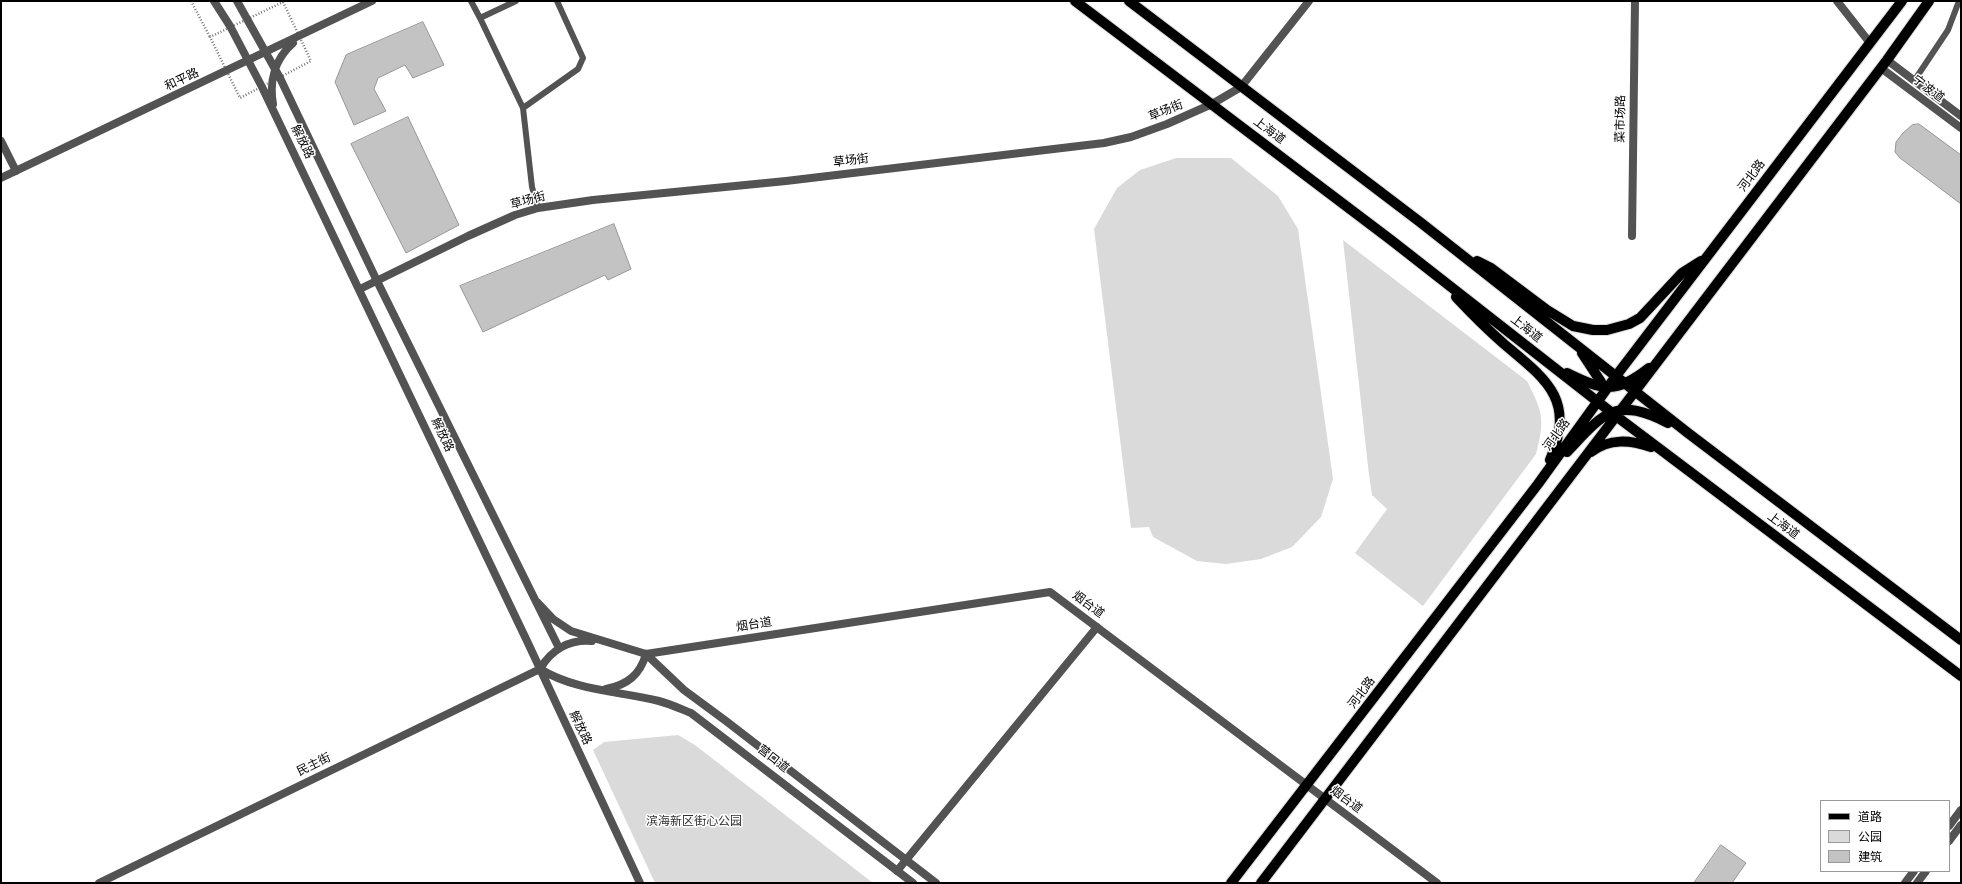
<!DOCTYPE html>
<meta charset="utf-8">
<style>
body{margin:0}
#map{position:relative;width:1962px;height:884px;overflow:hidden;background:#fff;font-family:"DM Sans","Noto Sans SC",sans-serif}
canvas{display:block}
.frame{position:absolute;inset:0;border:2px solid #000;pointer-events:none}
.legend{position:absolute;left:1820px;top:800px;width:130px;height:72px;box-sizing:border-box;background:#fff;border:1px solid #999;margin:0;padding:5px 7px;list-style:none;font-size:12px;color:#000}
.legend li{display:flex;align-items:center;gap:8px;height:20px}
.legend b{width:20px;border:1px solid #999}
</style>
<div id="map">
<canvas width="1962" height="884"></canvas>
<div class="frame"></div>
<ul class="legend">
<li><b style="height:5px;background:#000"></b>道路</li>
<li><b style="height:11px;background:#dadada"></b>公园</li>
<li><b style="height:11px;background:#c3c3c3"></b>建筑</li>
</ul>
</div>
<script>
const ctx = document.querySelector('canvas').getContext('2d');
ctx.lineJoin = 'round';
function fill(path, color) { ctx.fillStyle = color; ctx.fill(path, 'evenodd'); }
function stroke(path, color, width, dash) { ctx.strokeStyle = color; ctx.lineWidth = width; ctx.lineCap = dash ? 'butt' : 'round'; ctx.setLineDash(dash || []); ctx.stroke(path); }
function label(font, color, halo, rows, align = 'center') {
  ctx.font = font + ' "DM Sans","Noto Sans SC",sans-serif'; ctx.lineWidth = 3; ctx.setLineDash([]); ctx.textBaseline = 'middle'; ctx.strokeStyle = halo; ctx.fillStyle = color; for (const [text, x, y, turn = 0] of rows) {
    ctx.save(); ctx.translate(x, y); ctx.rotate((+turn || 0) * Math.PI / 180); ctx.textAlign = isNaN(turn) ? turn : align; if (halo) ctx.strokeText(text, 0, 0); ctx.fillText(text, 0, 0); ctx.restore();
  }
}
const green = new Path2D(`
 M1176 158H1231L1278 196 1298 229 1333 479 1321 517 1292 547 1261 559 1226 564 1197 561 1153 537 1149 527 1131 528 1094 229 1117 188 1140 170Z
 M1343 240 1527 381C1543 413 1545 419 1536 454L1423 606 1355 553 1387 509 1372 495 1369 475Z
 M678 735 695 745 873 883H655L593 750 604 742Z`);
const building = new Path2D(`
 M423 22 444 65 413 78 405 65 378 78 374 89 386 111 354 125 335 82 346 55Z
 M408 117 459 225 406 253 351 144Z
 M1919 124 1961 155V204L1900 158 1895 152 1896 142 1903 133 1912 125Z
 M614 224 631 269 608 280 605 275 483 332 460 286Z
 M1721 845 1746 863 1732 883H1694Z`);
const path = new Path2D(`
 M191 1 210 37
 M283 2 311 61 240 98 210 37Z`);
const service = new Path2D(`
 M471 1 480 18
 M516 1 480 18 523 108 532 187 538 208
 M1914 81 1948 30 1959 1
 M523 108 578 69 583 58 557 1`);
const minor = new Path2D(`
 M1 141 16 171
 M1632 236 1635 1
 M360 289 468 236 515 215 538 208 593 200 786 181 1104 143 1131 137 1167 124 1212 104 1241 87 1309 1
 M897 871 1097 627`);
const tertiary = new Path2D(`
 M214 1 230 26 262 87 527 641 640 883
 M237 1 280 78 377 281 559 648
 M1837 1 1870 43
 M1887 60 1961 116
 M1881 68 1961 128
 M273 104C269 81 275 59 293 43
 M1 178 372 1
 M537 602 553 619 571 631 646 654 1050 592 1437 883
 M646 654 684 690 726 721 936 883
 M540 669C576 691 619 691 659 701 670 704 681 709 691 713L913 883
 M540 669C551 650 569 639 592 641
 M606 689C627 685 640 675 646 654
 M1949 826 1961 810
 M1949 841 1961 825
 M99 883 540 669
 M1905 883 1914 871
 M1917 883 1926 871`);
const primary = new Path2D(`
 M1075 1 1391 240 1616 416 1961 676
 M1129 1 1420 222 1688 433 1961 640
 M1477 261 1491 268 1547 310 1573 326 1593 330H1607L1629 324 1640 318 1682 273 1701 261
 M1456 297C1471 313 1487 329 1504 344 1547 380 1576 400 1550 460
 M1582 353 1601 382 1604 391
 M1567 373C1604 391 1616 394 1649 368
 M1567 452C1604 413 1615 396 1668 423
 M1591 452C1610 438 1630 440 1651 447
 M1231 883 1538 484 1616 376 1902 1
 M1261 883 1887 60 1929 1`);
const streetNames = [
 ["和平路",182,80,-25],
 ["宁波道",1928,89,37],
 ["草场街",1166,111,-22],
 ["菜市场路",1621,119,-89],
 ["上海道",1269,131,37],
 ["解放路",302,142,64],
 ["草场街",851,161,-7],
 ["河北路",1752,176,-53],
 ["草场街",528,201,-15],
 ["上海道",1526,329,38],
 ["解放路",442,435,65],
 ["河北路",1557,435,-54],
 ["上海道",1783,526,37],
 ["烟台道",1088,605,37],
 ["烟台道",754,625,-9],
 ["河北路",1362,693,-53],
 ["解放路",580,728,65],
 ["营口道",773,759,38],
 ["民主街",314,765,-26],
 ["烟台道",1346,800,37]
];
const parkNames = [
 ["滨海新区街心公园",694,822]
];
fill(green, '#dadada');
fill(building, '#c3c3c3');
stroke(building, '#979797', 1);
stroke(primary, '#dbdbdb', 12);
stroke(path, '#757575', 2.5, [1, 2]);
stroke(service, '#535353', 6);
stroke(minor, '#535353', 8);
stroke(tertiary, '#535353', 8);
stroke(primary, '#000', 10);
label('12px', '#000', '#fff', streetNames);
label('12px', '#313131', '#fff', parkNames);
</script>
